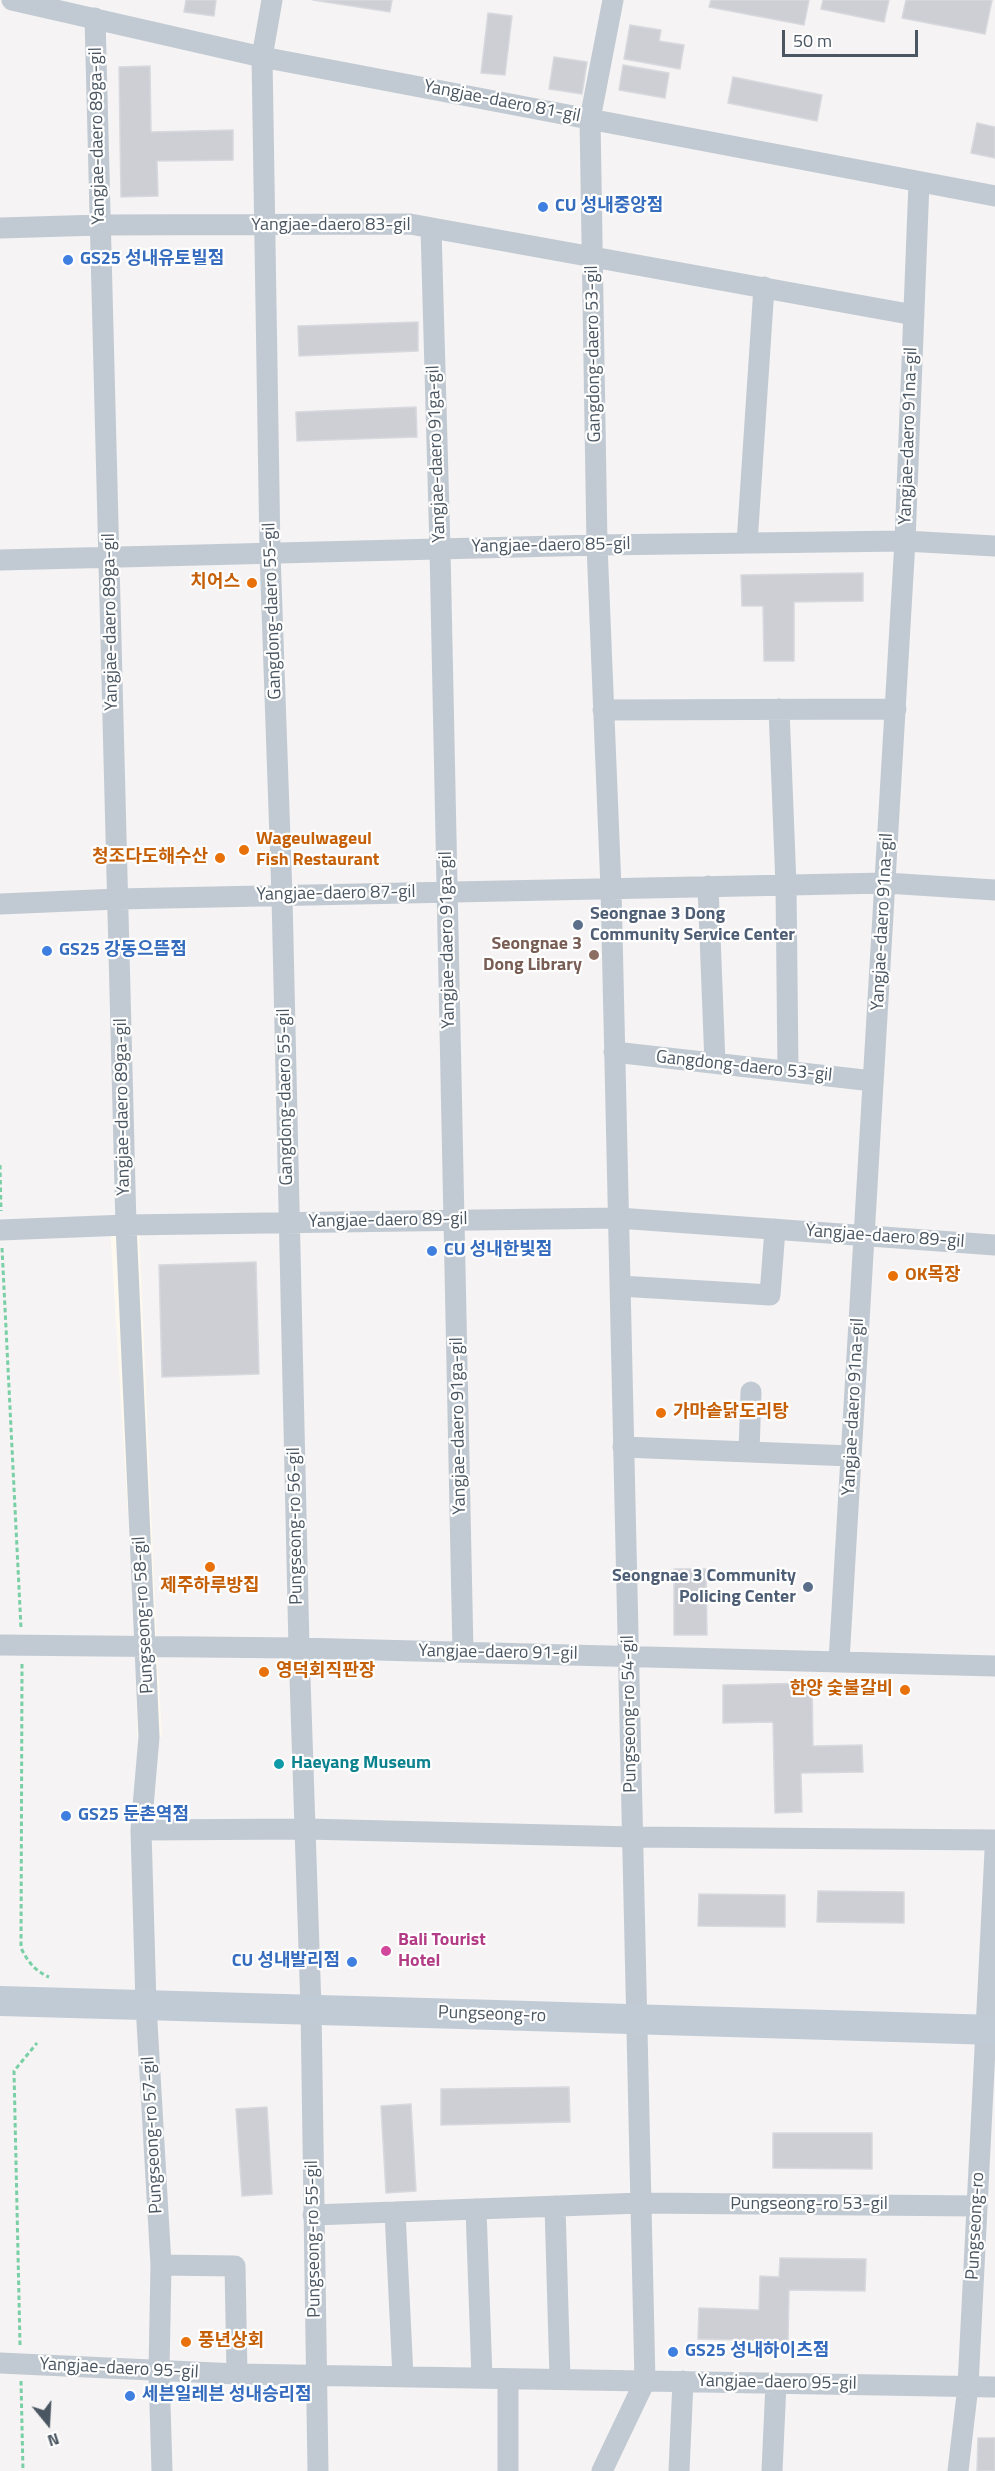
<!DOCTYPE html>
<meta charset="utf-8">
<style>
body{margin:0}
#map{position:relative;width:995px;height:2471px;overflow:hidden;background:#f5f3f3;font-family:"Titillium Web",sans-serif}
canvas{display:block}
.north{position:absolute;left:18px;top:2393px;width:60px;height:60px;-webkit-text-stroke:4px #fff;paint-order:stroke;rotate:162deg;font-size:16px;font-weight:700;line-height:24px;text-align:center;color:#4a5661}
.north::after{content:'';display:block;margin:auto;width:21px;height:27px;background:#4a5661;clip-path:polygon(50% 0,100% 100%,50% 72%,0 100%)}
.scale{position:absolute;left:782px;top:30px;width:136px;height:27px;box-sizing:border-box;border:3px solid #4a5661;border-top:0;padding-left:8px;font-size:18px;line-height:21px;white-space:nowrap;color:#4a5661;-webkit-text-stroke:4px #fff;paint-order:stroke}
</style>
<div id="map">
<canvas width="995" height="2471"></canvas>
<div class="north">N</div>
<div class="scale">50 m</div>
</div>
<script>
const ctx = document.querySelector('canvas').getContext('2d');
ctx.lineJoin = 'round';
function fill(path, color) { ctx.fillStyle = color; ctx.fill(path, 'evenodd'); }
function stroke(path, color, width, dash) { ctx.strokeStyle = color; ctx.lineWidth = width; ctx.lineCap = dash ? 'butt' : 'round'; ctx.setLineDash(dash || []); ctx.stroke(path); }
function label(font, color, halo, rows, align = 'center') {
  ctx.font = font + ' "Titillium Web","Noto Sans KR",sans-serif'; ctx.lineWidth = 4.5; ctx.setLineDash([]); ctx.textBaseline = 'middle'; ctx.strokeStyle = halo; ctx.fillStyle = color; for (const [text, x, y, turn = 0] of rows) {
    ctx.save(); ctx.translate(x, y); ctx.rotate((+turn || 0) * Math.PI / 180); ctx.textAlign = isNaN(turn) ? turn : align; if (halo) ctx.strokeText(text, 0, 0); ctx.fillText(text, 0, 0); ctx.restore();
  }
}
const commercial = new Path2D(`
 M139 1225 157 1646 162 1737H137L136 1646 110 1226Z`);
const building = new Path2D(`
 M186 0H216L214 16 184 12Z
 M313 0H392L390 12Z
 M711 0H809L804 25 709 7Z
 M823 0H889L884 22 821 9Z
 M906 0H992L985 34 902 18Z
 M488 13 512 16 505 75 481 73Z
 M630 25 661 30 659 41 684 45 680 69 624 59Z
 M554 57 587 62 582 94 549 89Z
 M623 65 669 73 665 98 619 90Z
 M150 66 151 132 233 130V160L157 161 158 196 121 197 119 67Z
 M733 77 822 95 817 121 728 103Z
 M977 123 995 127V158L971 153Z
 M418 322V351L299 356 298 326Z
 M416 407 417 437 297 441 296 412Z
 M863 573V601L794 602V661H764L763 606H742L741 575Z
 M256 1262 259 1374 162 1377 159 1265Z
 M674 1569H706L707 1635H674Z
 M812 1683 813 1746 862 1745 863 1772 801 1773 802 1812 775 1813 773 1722 723 1723V1685Z
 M818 1891 904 1892V1923L817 1922Z
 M699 1894 785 1895V1927L698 1926Z
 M569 2087 570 2122 441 2125V2089Z
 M411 2104 416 2191 386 2193 381 2106Z
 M267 2107 272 2194 242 2196 236 2109Z
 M773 2133H872V2169L773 2168Z
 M780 2258 866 2259 865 2291 789 2290 788 2341 698 2339 699 2308 759 2310 760 2276 779 2277Z
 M978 2438H995V2471H977Z`);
const path = new Path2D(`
 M0 1165 1 1211
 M2 1248 21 1628
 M22 1664 21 1948C28 1962 35 1971 49 1977
 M20 2345 14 2071 37 2043
 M21 2381 23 2471`);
const street = new Path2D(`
 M12 0 262 57 995 196
 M272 0 262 57 270 553 282 896 299 1648 311 2008 318 2471
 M95 18 126 1225 149 1737 141 1830 146 2005 161 2265 159 2371 162 2471
 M0 228 100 225 410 224 914 315
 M431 228 440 549 463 1652
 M747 543 764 287
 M0 560 597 545 905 541 995 546
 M779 709 786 885 788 1071
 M603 710 896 709
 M708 886 715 1063
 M0 904 118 899 886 883 995 890
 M614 1052 873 1081
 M0 1230 126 1225 618 1218 995 1245
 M620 1286 770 1295 775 1229
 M623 1447 851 1456
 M749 1452 751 1392
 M0 1645 299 1648 995 1666
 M839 1661 905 541 919 182
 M141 1830 306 1829 633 1837 995 1840
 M555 2206 560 2379
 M476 2209 482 2378
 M395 2212 403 2377
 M313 2215 641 2203 977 2206
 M161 2265 235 2266 237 2374
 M0 2363 237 2374 995 2387
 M508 2379V2471
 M602 2471 645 2381 611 888 597 545 590 119 613 0
 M679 2471 683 2381
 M772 2471 776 2383
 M958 2471 968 2386 995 1851`);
const secondary = new Path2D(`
 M0 2001C332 2008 663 2022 995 2030`);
const markers = [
 [543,207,6,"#3f7fe0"],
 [68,260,6,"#3f7fe0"],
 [252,583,6,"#e8710a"],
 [244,850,6,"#e8710a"],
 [220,858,6,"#e8710a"],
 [578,925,6,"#5c6f8a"],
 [47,951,6,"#3f7fe0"],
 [594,955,6,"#8d6e63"],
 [432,1251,6,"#3f7fe0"],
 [893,1276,6,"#e8710a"],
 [661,1413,6,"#e8710a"],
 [210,1567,6,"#e8710a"],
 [808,1587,6,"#5c6f8a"],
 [264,1672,6,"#e8710a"],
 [905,1690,6,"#e8710a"],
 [279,1764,6,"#0f9aa8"],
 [66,1816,6,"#3f7fe0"],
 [386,1951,6,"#d1479c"],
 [352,1962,6,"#3f7fe0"],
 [186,2342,6,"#e8710a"],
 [673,2352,6,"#3f7fe0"],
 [130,2396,6,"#3f7fe0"]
];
const streetNames = [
 ["Yangjae-daero 81-gil",502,102,11],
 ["Yangjae-daero 89ga-gil",98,136,-91],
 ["Yangjae-daero 83-gil",331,226],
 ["Gangdong-daero 53-gil",594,354,-91],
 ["Yangjae-daero 91na-gil",909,436,-88],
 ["Yangjae-daero 91ga-gil",437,454,-92],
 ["Yangjae-daero 85-gil",551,546,-1],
 ["Gangdong-daero 55-gil",273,611,-92],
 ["Yangjae-daero 89ga-gil",111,622,-91],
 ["Yangjae-daero 87-gil",336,894,-1],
 ["Yangjae-daero 91na-gil",883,922,-87],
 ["Yangjae-daero 91ga-gil",448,940,-91],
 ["Gangdong-daero 53-gil",744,1067,6],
 ["Gangdong-daero 55-gil",286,1097,-91],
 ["Yangjae-daero 89ga-gil",123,1107,-91],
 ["Yangjae-daero 89-gil",388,1221,-1],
 ["Yangjae-daero 89-gil",885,1237,4],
 ["Yangjae-daero 91na-gil",854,1407,-87],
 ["Yangjae-daero 91ga-gil",459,1426,-91],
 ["Pungseong-ro 56-gil",296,1526,-91],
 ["Pungseong-ro 58-gil",144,1615,-93],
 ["Yangjae-daero 91-gil",498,1653,1],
 ["Pungseong-ro 54-gil",630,1714,-91],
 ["Pungseong-ro",492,2015,2],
 ["Pungseong-ro 57-gil",153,2135,-93],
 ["Pungseong-ro 53-gil",809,2205],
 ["Pungseong-ro",976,2226,-87],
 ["Pungseong-ro 55-gil",314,2239,-91],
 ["Yangjae-daero 95-gil",119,2369,3],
 ["Yangjae-daero 95-gil",777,2383,1]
];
const shopNames = [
 ["CU 성내중앙점",555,207],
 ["GS25 성내유토빌점",80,260],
 ["GS25 강동으뜸점",59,951],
 ["CU 성내한빛점",444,1251],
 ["GS25 둔촌역점",78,1816],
 ["CU 성내발리점",340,1962,"right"],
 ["GS25 성내하이츠점",685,2352],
 ["세븐일레븐 성내승리점",142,2396]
];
const foodNames = [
 ["치어스",240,583,"right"],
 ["Wageulwageul",256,840],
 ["Fish Restaurant",256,861],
 ["청조다도해수산",208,858,"right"],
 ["OK목장",905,1276],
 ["가마솥닭도리탕",673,1413],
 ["제주하루방집",210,1587,"center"],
 ["영덕회직판장",276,1672],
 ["한양 숯불갈비",893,1690,"right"],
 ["풍년상회",198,2342]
];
const serviceNames = [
 ["Seongnae 3 Dong",590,915],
 ["Community Service Center",590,936],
 ["Seongnae 3 Community",796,1577,"right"],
 ["Policing Center",796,1598,"right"]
];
const educationNames = [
 ["Seongnae 3",582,945],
 ["Dong Library",582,966]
];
const cultureNames = [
 ["Haeyang Museum",291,1764]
];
const hotelNames = [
 ["Bali Tourist",398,1941],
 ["Hotel",398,1962]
];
fill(commercial, '#fdf9ef');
fill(building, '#cdcfd5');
stroke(building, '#d7d9de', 1.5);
stroke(path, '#7ad0a6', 3, [4.5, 3]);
stroke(street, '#c1cad2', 21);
stroke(secondary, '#c1cbd6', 30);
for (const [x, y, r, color] of markers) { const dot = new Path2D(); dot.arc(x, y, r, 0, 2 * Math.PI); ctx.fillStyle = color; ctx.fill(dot); stroke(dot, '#fff', 2); }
label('18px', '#4a5661', '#fff', streetNames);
label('bold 18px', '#366cbe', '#fff', shopNames, 'left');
label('bold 18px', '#c56008', '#fff', foodNames, 'left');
label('bold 18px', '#4e5e75', '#fff', serviceNames, 'left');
label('bold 18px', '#785e54', '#fff', educationNames, 'right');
label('bold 18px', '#0d838f', '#fff', cultureNames, 'left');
label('bold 18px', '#b23c85', '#fff', hotelNames, 'left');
</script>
